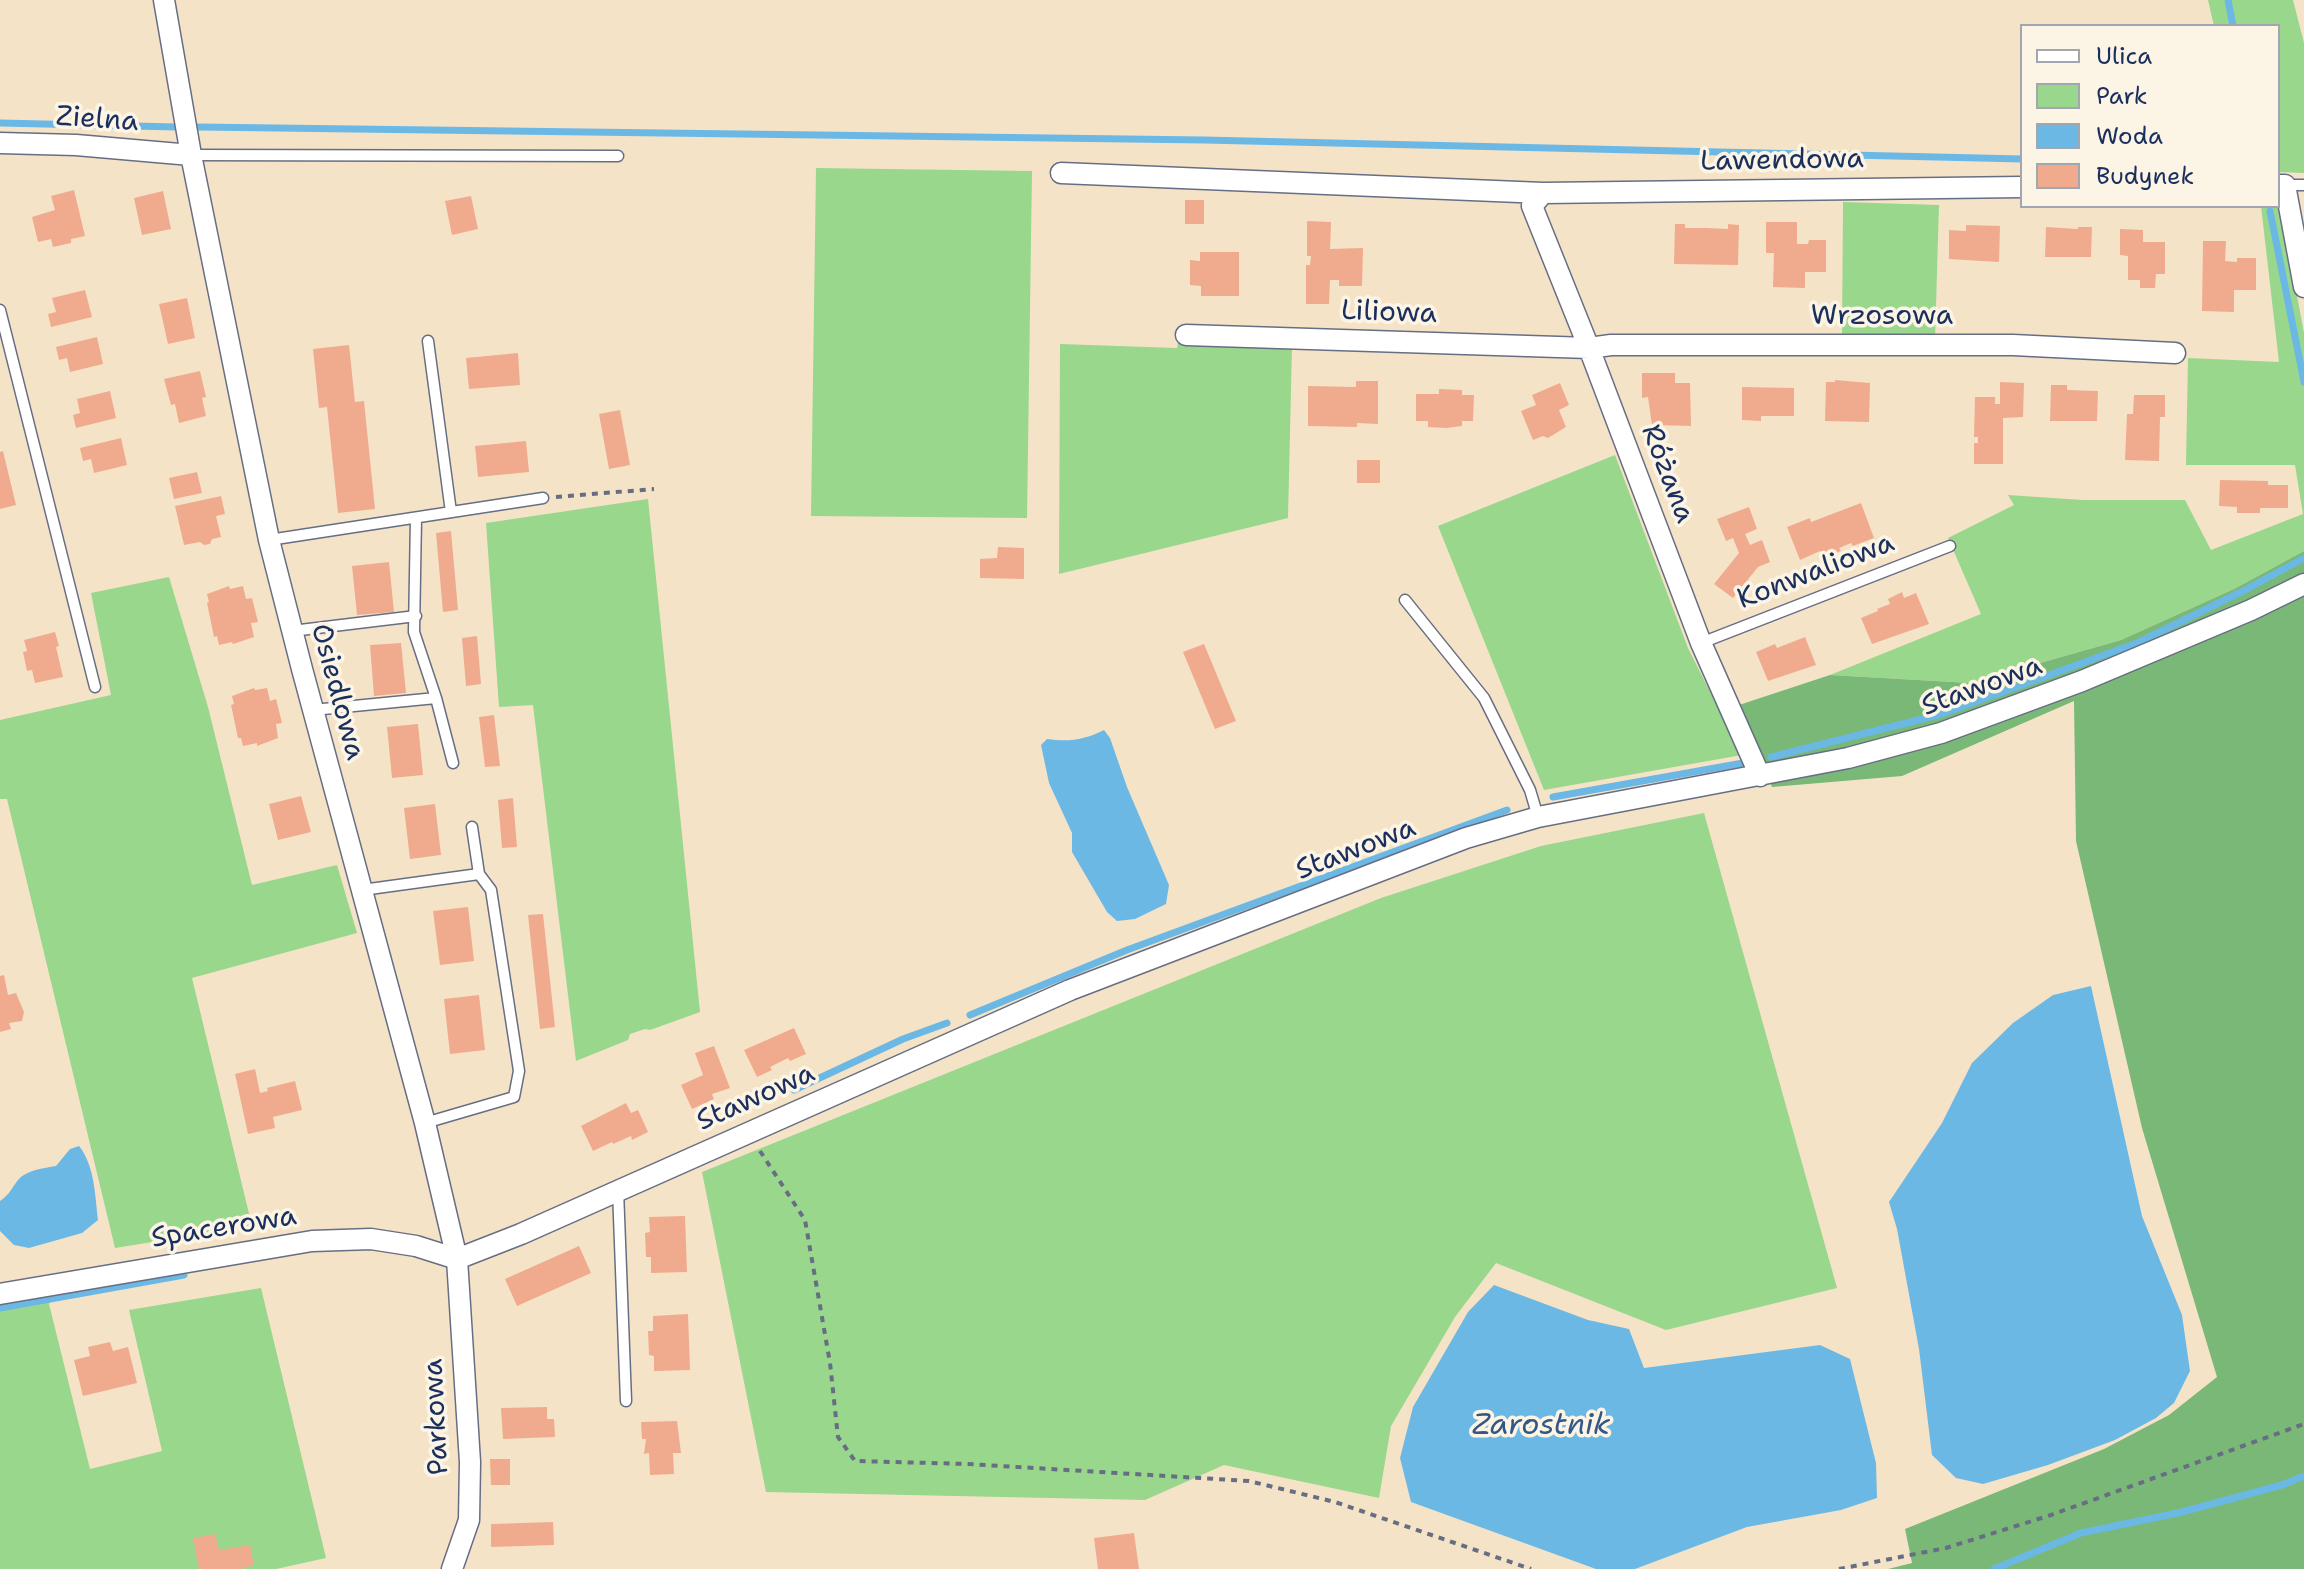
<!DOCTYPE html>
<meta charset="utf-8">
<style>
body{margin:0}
#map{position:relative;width:2304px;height:1569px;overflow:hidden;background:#f5e3c8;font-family:"Shantell Sans",sans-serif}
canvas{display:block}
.legend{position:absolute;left:2020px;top:24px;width:260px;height:184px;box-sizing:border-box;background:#fcf5e5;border:2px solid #a2a6af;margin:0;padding:10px 14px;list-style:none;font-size:24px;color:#1b2f5e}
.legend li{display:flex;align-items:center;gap:16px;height:40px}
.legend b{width:40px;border:2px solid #a2a6af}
</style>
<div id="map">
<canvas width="2304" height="1569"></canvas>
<ul class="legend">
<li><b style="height:10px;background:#fff"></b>Ulica</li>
<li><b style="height:22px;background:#99d78d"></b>Park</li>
<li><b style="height:22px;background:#6cb8e5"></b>Woda</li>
<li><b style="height:22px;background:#f0ab8e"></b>Budynek</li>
</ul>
</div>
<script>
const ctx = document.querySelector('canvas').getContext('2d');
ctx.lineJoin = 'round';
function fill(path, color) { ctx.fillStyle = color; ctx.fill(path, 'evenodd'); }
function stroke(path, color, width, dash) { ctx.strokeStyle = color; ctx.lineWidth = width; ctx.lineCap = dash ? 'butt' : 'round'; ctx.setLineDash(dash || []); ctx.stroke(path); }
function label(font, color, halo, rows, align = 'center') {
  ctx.font = font + ' "Shantell Sans",sans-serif'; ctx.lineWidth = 7; ctx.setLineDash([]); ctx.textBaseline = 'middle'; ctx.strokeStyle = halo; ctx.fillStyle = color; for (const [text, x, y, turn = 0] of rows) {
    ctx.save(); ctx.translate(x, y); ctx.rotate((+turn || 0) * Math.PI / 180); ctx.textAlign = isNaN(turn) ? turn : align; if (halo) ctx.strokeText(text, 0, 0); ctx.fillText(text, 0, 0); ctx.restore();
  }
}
const green = new Path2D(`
 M2208 0H2293L2304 43V173L2278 172V26H2214Z
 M816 168 1032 171 1027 518 811 516Z
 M2279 199 2304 333V551L2234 589 2121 640 1970 683 1830 675 1981 614 1948 538 2014 505 2008 495 2083 500H2185L2211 550 2303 514 2295 465H2186L2188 358 2279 362 2261 206H2278Z
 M1843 202 1939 205 1935 340 1842 338Z
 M1178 342 1292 346 1288 518 1059 574 1060 344 1177 348Z
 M1615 455 1688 648 1742 755 1544 790 1438 526Z
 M648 499 700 1012 650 1030 645 1029 630 1034 628 1040 576 1061 533 705 499 707 486 523Z
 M169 577 208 707 252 885 337 865 357 933 192 978 252 1226 115 1248 7 799H0V720L111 695 91 593Z
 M1704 813 1837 1288 1666 1330 1496 1263 1455 1317 1391 1426 1379 1498 1224 1465 1145 1500 766 1492 702 1172 1381 898 1541 846Z
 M261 1288 326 1558 276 1569H0V1302L53 1292 49 1304 90 1469 162 1451 129 1310Z`);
const forest = new Path2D(`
 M2304 551V1569H1888L1912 1563 1905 1529 2104 1449 2169 1415 2217 1377 2142 1128 2076 841 2074 701 1902 776 1772 787 1739 705 1830 675 1970 683 2121 640 2234 589Z`);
const water = new Path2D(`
 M1104 730 1110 738 1127 787 1169 885 1166 904 1135 919 1117 921 1107 912 1072 852V833L1049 783 1041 745 1047 739C1069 742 1084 740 1104 730Z
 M2091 986 2142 1216 2182 1315 2190 1371 2174 1403 2156 1418 2115 1440 2048 1465 1983 1484 1956 1478 1932 1455 1919 1349 1897 1229 1889 1202 1942 1123 1972 1063 2013 1023 2053 995Z
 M79 1146C95 1166 95 1196 98 1220L82 1233 29 1248 14 1245 0 1231V1201C10 1194 11 1189 18 1180 26 1170 44 1168 56 1166L70 1149Z
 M1494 1285 1588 1320 1629 1329 1644 1368 1820 1345 1850 1359 1876 1463 1877 1498 1841 1510 1747 1527 1635 1569H1596L1411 1502 1400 1458 1413 1407 1468 1312Z`);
const stream = new Path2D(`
 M2228 0 2233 26
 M0 123 177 127
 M199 127 1204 140 2022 159
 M2270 211 2304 382
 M1771 757 1942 714 2137 643 2245 590 2304 558
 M1553 797 1743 763
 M970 1015 1127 950 1507 810
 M794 1090 903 1039 947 1023
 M0 1308 184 1275
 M1994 1569 2081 1533 2182 1512 2282 1485 2304 1476`);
const building = new Path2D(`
 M74 190 85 236 71 239V243L53 247 51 239 38 242 32 217 55 210 51 196Z
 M163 191 171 229 142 235 134 198Z
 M471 196 478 229 452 235 445 201Z
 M1185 200H1204V224H1185Z
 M1307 221 1331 222 1330 249 1363 248 1362 286H1339V280H1330L1329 304H1306V265H1310L1311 256H1307Z
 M1766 222H1797V244H1808L1809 240H1826V272H1805V288L1773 287 1774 253H1766Z
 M1675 224H1685V228H1707L1728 229V224L1739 225 1738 265 1674 264Z
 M1966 225 2000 226 1999 262 1949 259V230L1966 231Z
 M2046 227 2078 229V227H2092L2091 257H2045Z
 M2120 229 2143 230V242H2165V274H2156L2155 288H2140V280H2128V256L2120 255Z
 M2203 241H2226L2225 261 2237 262V258H2256V290H2234V312L2202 311Z
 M1200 252H1239V296H1201V286L1190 285V260L1200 261Z
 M85 290 92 317 51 327 48 314 56 312 52 298Z
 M187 298 195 338 168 344 159 304Z
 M97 337 103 364 70 372 67 358 59 360 56 347Z
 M349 345 355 402 364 401 375 509 338 513 327 407 319 408 313 349Z
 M518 353 520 385 469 389 466 358Z
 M200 371 206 397 202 398 206 416 179 423 175 404 171 405 164 379Z
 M1642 373H1675V383H1690L1691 426 1652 425 1648 397 1642 398Z
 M1835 380 1870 383 1869 422 1825 421 1826 382H1835Z
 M1356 381H1378V424L1357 423V427L1308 426V386L1356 387Z
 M2000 382 2024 383 2023 417 2003 418V464H1974V443H1978V437H1974L1975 397H1995V404H2000Z
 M1560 383 1569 405 1559 410 1566 427 1548 438 1543 436 1533 440 1521 411 1536 405 1532 395Z
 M2051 385H2067V390L2098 391 2097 421H2050Z
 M1742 387 1794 388V416H1761V421L1742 420Z
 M1439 389 1462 390V395H1474L1473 421H1462V426L1447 428 1428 427V421H1416V394H1439Z
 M110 391 116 418 76 428 73 415 80 413 77 399Z
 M2134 395H2165V417H2160L2159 461 2125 460 2127 414H2133Z
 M620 410 630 465 609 469 599 414Z
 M121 438 127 465 94 473 91 459 83 461 80 448Z
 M526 441 529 472 478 477 475 446Z
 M3 451 16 505 0 509V452Z
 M1357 460H1380V483H1357Z
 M197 472 202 493 174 499 169 478Z
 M2220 480 2268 481V485H2288V508H2260V513H2237V507L2219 506Z
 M221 496 225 514 216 516 221 537 212 539 210 544 204 545 200 542 184 545 175 506Z
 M1861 503 1874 538 1853 546 1851 543 1839 548 1841 551 1823 558 1820 551 1800 560 1787 527 1810 518 1811 522Z
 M1749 507 1757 529 1745 534 1750 545 1762 540 1770 562 1758 567 1733 598 1714 584 1739 553 1733 538 1726 541 1717 519Z
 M451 531 458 610 443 612 436 533Z
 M998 547 1024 548V579L980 578V559L997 558Z
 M389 562 394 612 357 615 352 566Z
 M229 586 230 589 243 586 246 599 252 598 258 622 251 623 254 637 233 644 232 642 219 645 217 636 214 637 207 603 209 602 207 594Z
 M1902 592 1904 598 1916 593 1929 624 1872 644 1861 618 1878 611 1877 609 1890 604 1888 599Z
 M55 632 59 646 56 647 63 677 35 683 32 670 27 671 23 652 27 651 24 640Z
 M477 636 481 684 466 686 462 638Z
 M1805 637 1816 665 1768 681 1756 652 1775 644 1777 648Z
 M401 643 406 693 374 696 370 645Z
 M1204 644 1236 721 1215 729 1183 652Z
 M254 688 255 690 267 688 270 701 276 699 282 723 276 724 278 738 257 746V743L243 746 241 738H238L231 705 234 704 232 696Z
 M494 715 500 766 485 767 479 717Z
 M418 724 423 775 392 778 387 727Z
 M301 796 311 832 278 840 269 804Z
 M513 798 517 847 502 848 498 800Z
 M435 804 441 855 410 859 404 808Z
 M468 907 474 961 440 965 433 911Z
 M543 914 555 1027 540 1029 528 915Z
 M4 975 8 995 16 993 24 1012 22 1021 9 1023 11 1029 0 1032V976Z
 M479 995 485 1050 450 1054 444 999Z
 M794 1028 806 1054 790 1061 788 1058 770 1067 772 1070 757 1077 744 1050Z
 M714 1046 730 1088 712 1094 714 1099 692 1109 681 1085 703 1075 695 1053Z
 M255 1069 260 1093 268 1091 267 1088 295 1081 302 1110 273 1117 275 1128 248 1134 235 1074Z
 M626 1103 631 1113 638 1110 648 1132 632 1140 631 1136 613 1144 612 1142 593 1151 581 1126Z
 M685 1216 687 1272 651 1273V1257H646L645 1233 650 1232 649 1217Z
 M579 1246 591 1273 517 1306 505 1279Z
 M688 1314 690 1370 654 1371V1356L649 1355 648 1331H653V1316Z
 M110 1342 113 1351 128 1347 137 1383 83 1396 74 1360 90 1356 88 1347Z
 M547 1407V1419H554L555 1437 503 1439 501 1408Z
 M677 1421 681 1453H673L674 1474 650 1475 649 1453 644 1454 646 1439H642L641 1422Z
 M490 1459H510V1485H491Z
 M553 1522 554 1545 491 1547V1524Z
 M1134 1533 1139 1569H1098L1094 1538Z
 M215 1534 219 1550 250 1545 254 1565 241 1569H199L193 1538Z`);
const path = new Path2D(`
 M556 497 654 489
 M760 1151 805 1220 830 1363 838 1437 855 1461 968 1464 1249 1481 1335 1502 1531 1569
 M1839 1569 1946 1548 2051 1515 2304 1424`);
const lane = new Path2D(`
 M191 155 618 156
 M2285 185H2304
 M0 310 95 687
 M428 341 451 512
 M416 518 414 632 436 698 453 763
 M269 540 543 498
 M1405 600 1484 698 1530 790 1538 817
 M292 631 416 616
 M1701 643 1950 546
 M313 710 436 698
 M472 827 479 874
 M362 890 479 874 491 890 519 1071 514 1097 425 1123
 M618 1190 626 1401`);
const street = new Path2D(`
 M164 0 191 155 269 540 302 669 425 1123 457 1259 470 1462 469 1520 452 1569
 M0 143 76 145 191 155
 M1061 173 1543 193 2022 187
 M2278 185H2285L2304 287
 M1543 193 1532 206 1589 348 1701 643 1760 776
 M1186 335 1589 348 1611 345H2013L2175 353
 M457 1259 521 1234 1070 990 1466 838 1538 817 1848 758 1941 733 2082 681 2251 610 2304 584
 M0 1294 312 1241 371 1239 416 1246 457 1259`);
const streetNames = [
 ["Zielna",97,120,4],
 ["Lawendowa",1782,161,-1],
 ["Liliowa",1389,313,2],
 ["Wrzosowa",1882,317],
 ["Różana",1667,474,69],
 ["Konwaliowa",1816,572,-21],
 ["Stawowa",1982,687,-20],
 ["Osiedlowa",337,692,75],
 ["Stawowa",1356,850,-21],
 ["Stawowa",756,1098,-24],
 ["Spacerowa",224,1228,-9],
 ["Parkowa",437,1417,-93]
];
const waterNames = [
 ["Zarostnik",1541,1426]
];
fill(green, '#99d78d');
fill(forest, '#7ab878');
fill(water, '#6cb8e5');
stroke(stream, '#6cb8e5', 7);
fill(building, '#f0ab8e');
stroke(lane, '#676e83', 13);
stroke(street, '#676e83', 23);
stroke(path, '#676e83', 4, [6, 6]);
stroke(lane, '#fff', 10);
stroke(street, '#fff', 20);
label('28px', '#1b2f5e', '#fcf5e5', streetNames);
label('italic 30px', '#335886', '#fcf5e5', waterNames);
</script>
